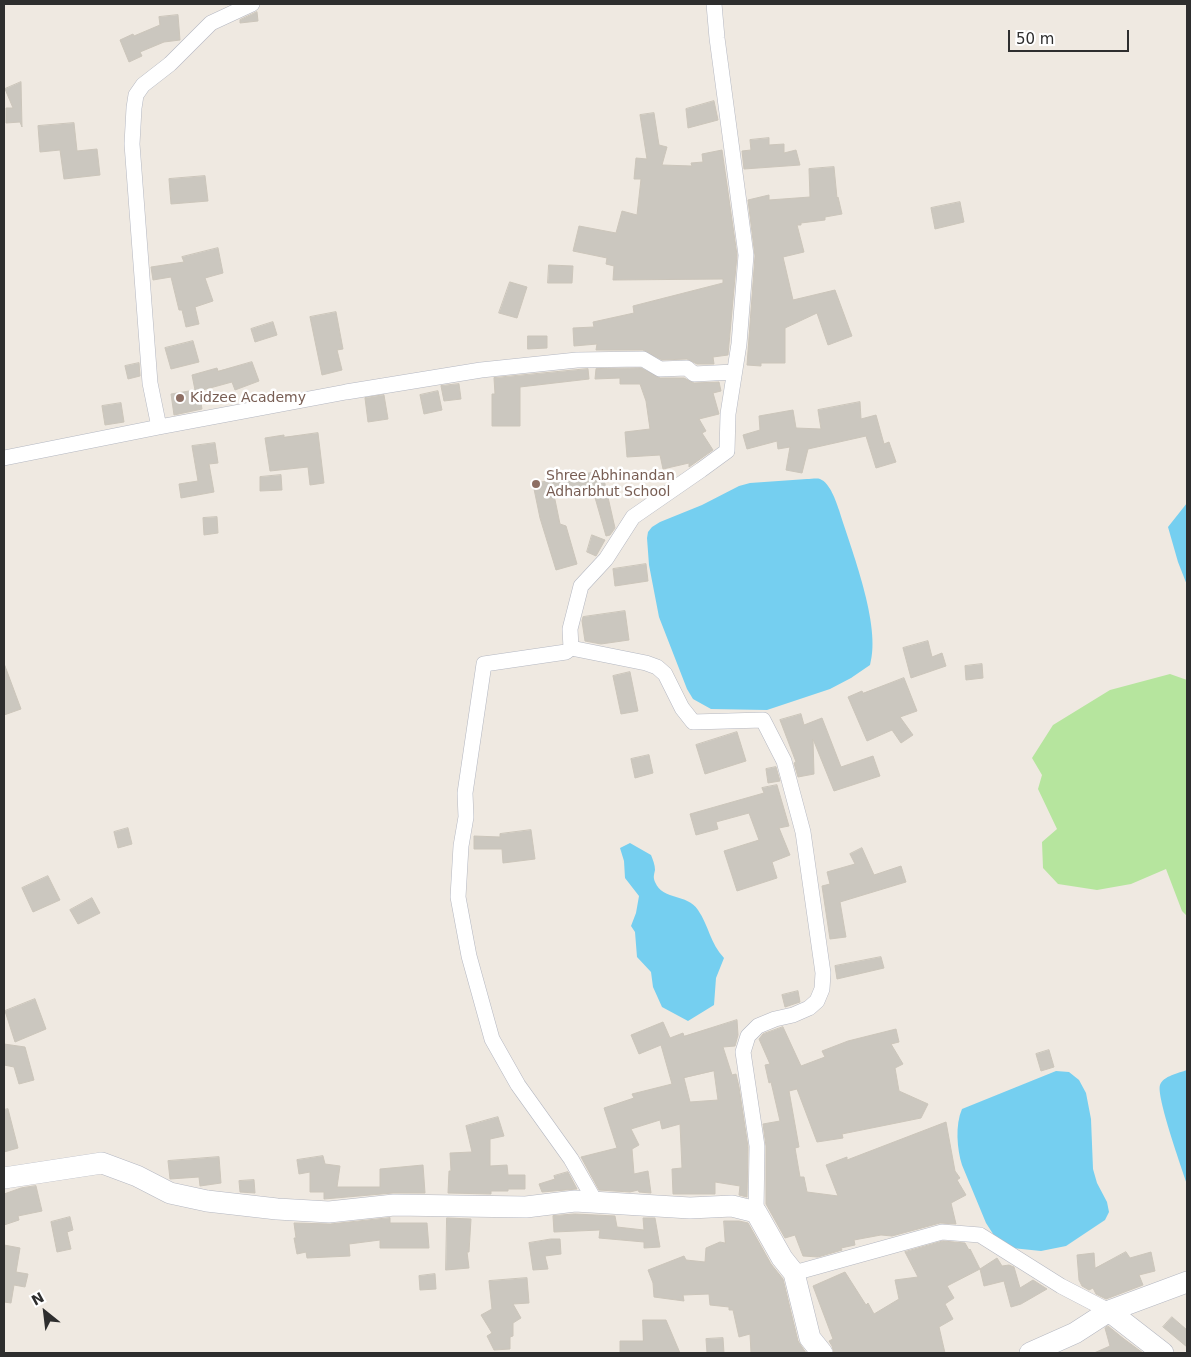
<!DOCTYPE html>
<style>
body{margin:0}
#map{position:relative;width:1191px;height:1357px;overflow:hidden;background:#efe9e1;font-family:"DejaVu Sans",sans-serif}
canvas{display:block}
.frame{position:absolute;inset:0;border:5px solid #2e2e2e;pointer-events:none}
.north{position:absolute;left:20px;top:1287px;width:50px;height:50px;-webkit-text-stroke:4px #fff;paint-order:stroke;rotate:331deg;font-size:14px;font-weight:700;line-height:20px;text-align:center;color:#2e2e2e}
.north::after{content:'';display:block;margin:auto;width:18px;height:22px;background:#2e2e2e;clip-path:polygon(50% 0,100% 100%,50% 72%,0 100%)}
.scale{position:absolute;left:1008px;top:30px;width:121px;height:22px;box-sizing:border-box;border:2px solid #2e2e2e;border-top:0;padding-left:6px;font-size:15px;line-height:18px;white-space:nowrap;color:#2e2e2e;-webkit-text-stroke:4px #fff;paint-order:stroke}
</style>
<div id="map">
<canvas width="1191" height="1357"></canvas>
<div class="frame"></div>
<div class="north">N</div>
<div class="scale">50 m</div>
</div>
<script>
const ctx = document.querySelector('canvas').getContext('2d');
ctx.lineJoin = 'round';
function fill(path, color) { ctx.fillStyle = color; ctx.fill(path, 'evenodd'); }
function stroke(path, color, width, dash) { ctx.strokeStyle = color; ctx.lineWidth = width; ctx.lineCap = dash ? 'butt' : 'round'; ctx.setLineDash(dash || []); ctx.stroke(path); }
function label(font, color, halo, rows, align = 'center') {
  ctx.font = font + ' "DejaVu Sans",sans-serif'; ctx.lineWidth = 5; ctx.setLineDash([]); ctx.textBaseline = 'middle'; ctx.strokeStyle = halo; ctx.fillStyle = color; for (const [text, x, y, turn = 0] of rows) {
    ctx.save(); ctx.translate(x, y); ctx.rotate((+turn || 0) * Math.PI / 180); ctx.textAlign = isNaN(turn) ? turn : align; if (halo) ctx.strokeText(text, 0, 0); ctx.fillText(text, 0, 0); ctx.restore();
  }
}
const green = new Path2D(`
 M1170 674 1187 680V916L1182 911 1166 869 1131 884 1097 890 1058 884 1043 868 1042 842 1057 829 1038 789 1042 775 1032 758 1053 725 1110 690Z`);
const water = new Path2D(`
 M807 479C811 479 817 478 820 479 830 483 836 501 839 510 851 549 882 626 870 665L851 678 830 689 767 710 711 709 693 699 687 689 659 617 649 565 647 538 648 532 652 527 660 522 702 505 739 486 750 483Z
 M1187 503V585L1178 562 1168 527Z
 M630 843 651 855C653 860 655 865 655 870 654 875 653 877 655 882 663 901 687 893 698 910 709 926 710 943 724 958L716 978 714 1005 688 1021 662 1007 653 987 651 972 637 957 635 932 631 926 636 913 639 896 625 878 624 861 620 848Z
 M1187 1070V1184C1182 1169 1156 1096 1160 1085 1163 1076 1179 1073 1187 1070Z
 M1056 1071 1069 1072 1079 1080 1086 1093 1091 1119 1093 1169 1097 1183 1107 1202 1109 1212 1105 1220 1066 1246 1041 1251 1012 1248 997 1240 986 1223 962 1165C957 1149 955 1125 962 1109Z`);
const building = new Path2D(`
 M257 12 258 21 240 23V20Z
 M178 15 180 40 164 42 140 52 142 56 129 62 120 40 133 34 134 36 160 25 159 17Z
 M21 82 22 127 20 122 6 123V108H13L5 89Z
 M714 101 718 120 688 128 686 109Z
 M654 113 659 145 667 147 662 165 692 166 691 163 703 162 702 154 722 150 737 255 728 355 713 357 714 364H697L687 359 662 360 643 350H596L597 344 574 346 573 328 594 327 593 322 634 313 633 306 723 283V279L613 280 614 266 606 264 607 258 573 251 579 226 616 233 622 211 637 215 641 179H634L636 158 647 159 640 115Z
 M74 123 77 151 97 149 100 175 64 179 60 150 40 152 38 126Z
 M769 138V145L784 144V153L796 150 800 165 744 169 742 151 751 150 750 140Z
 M834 167 837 198 838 197 842 214 825 217V220L801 223V225H797L804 252 783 257 793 300 835 290 852 336 828 345 817 313 785 328V363H761V366L747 365 755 256 748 200 769 195V200L810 197 809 169Z
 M205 176 208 201 171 204 169 179Z
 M960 202 964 222 935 229 931 208Z
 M218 248 223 273 205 278 213 301 195 307 199 324 186 327 182 310H179L171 277 153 280 151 267 184 262 182 257Z
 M549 265 573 266 572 283H548Z
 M510 282 527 287 517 318 499 313Z
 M336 312 343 349 337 350 342 370 322 375 310 317Z
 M273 322 277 335 255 342 251 329Z
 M528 336H547V348L528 349Z
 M193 341 199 362 171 369 165 348Z
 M252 362 259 381 235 390 232 382 199 391 202 409 174 415 171 394 195 390 192 375 217 368 218 371Z
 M139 363 140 376 128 379 125 366Z
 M641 368 660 378H684L694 383 719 382 721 391 713 393 719 414 699 419 706 431 702 433 713 450 689 467V463L663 469 660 455 627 457 625 432 650 429 646 401 640 384H620V378L595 379 596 369Z
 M588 369 589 379 520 387V426H492V394H495L494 378Z
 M459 384 461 399 444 401 441 386Z
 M438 391 442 410 424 414 420 395Z
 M384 395 388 419 368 422 365 398Z
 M860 402 861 419 876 415 884 444 889 442 896 462 876 468 866 436 808 449 802 473 786 470 790 447 778 449 777 441 747 449 743 435 760 430 759 416 793 410 796 428 821 429 818 410Z
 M121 403 124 422 105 425 102 406Z
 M318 433 324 483 310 485 308 467 270 471 265 438 284 435V437Z
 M215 443 218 463 209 464 214 492 181 498 179 484 198 481 192 446Z
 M602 471 615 528 610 535 606 536 592 487 554 495 560 524 566 526 577 564 556 570 540 518 533 484Z
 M281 475 282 490 260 491V477Z
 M217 517 218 533 204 535 203 518Z
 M592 535 605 540 596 556 587 552Z
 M646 564 648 581 615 586 613 569Z
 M625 611 629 640 601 644 585 641 582 621 583 617Z
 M928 641 932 657 942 653 946 666 911 678 903 648Z
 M982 664 983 678 966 680 965 666Z
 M5 666 21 709 4 715V667Z
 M630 672 638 711 621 714 613 676Z
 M904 678 917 711 900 717 913 735 901 743 892 730 867 741 848 697 862 691 863 693Z
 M801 714 804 725 822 718 841 767 873 756 880 776 834 791 813 739 814 774 798 777 794 763 796 762 780 720Z
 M737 732 746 761 705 774 696 745Z
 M649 755 653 773 635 778 631 759Z
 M776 767 780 781 768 783 766 769Z
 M777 785 789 826 779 828 790 855 772 862 777 878 737 891 724 851 759 840 749 813 716 822 718 829 696 835 690 814 764 793 762 788Z
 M128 828 132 844 118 848 114 832Z
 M531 830 535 859 503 863 502 849H474V836L500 837V834Z
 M862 848 874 875 901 866 906 882 840 902 846 937 830 939 822 886 830 884 827 872 855 864 850 854Z
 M48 876 60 900 33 912 22 888Z
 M92 898 100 913 78 924 70 910Z
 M881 957 884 968 837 979 835 966Z
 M798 991 800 1002 785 1007 782 995Z
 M35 999 46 1029 15 1042 5 1011Z
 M737 1020 738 1035 735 1046 723 1047 732 1075 736 1074 739 1087 748 1147 747 1197 739 1195 740 1186 715 1182V1194H673L672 1169 682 1168 680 1124 662 1129 660 1120 631 1129 639 1145 632 1149 634 1174 648 1171 651 1193 639 1192 638 1190 630 1192 599 1190 581 1157 617 1148 604 1108 634 1098 632 1094 672 1084 661 1045 639 1054 631 1035 663 1022 670 1038 683 1033 684 1036ZM714 1071 718 1100 690 1102 684 1078Z
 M783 1027 801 1066 825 1057 822 1051 848 1041 896 1029 899 1042 891 1044 903 1064 895 1068 899 1091 928 1104 921 1118 842 1134 843 1138 817 1142 797 1089 789 1091 799 1147 795 1148 800 1177H804L807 1192 838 1196 826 1165 847 1157V1160L946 1122 955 1171 960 1178 957 1180 966 1195 951 1203 956 1224 940 1223 892 1236 881 1235 854 1240 855 1245 841 1248 842 1250 818 1257 803 1256 795 1235 785 1238 766 1204V1146L763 1124 780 1121 771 1082 769 1083 765 1065 770 1064 759 1039 763 1034Z
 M4 1044 25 1047 34 1080 19 1084 14 1067 4 1065Z
 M1049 1050 1054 1067 1041 1071 1036 1054Z
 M8 1109 18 1148 4 1152V1110Z
 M498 1117 504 1136 490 1139V1166L507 1165 508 1175H525V1189H508V1191H491V1194L448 1193 449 1171H451L450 1153 472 1152 466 1126Z
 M323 1156 325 1164 340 1166 337 1187H380V1169L423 1165 425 1193H393L324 1199V1192H310V1172L299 1174 297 1160Z
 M219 1157 221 1183 200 1186 199 1177 170 1179 168 1161Z
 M568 1172 577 1189 542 1192 539 1184 555 1179 554 1176Z
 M254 1180 255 1193 240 1192 239 1181Z
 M36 1186 42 1211 18 1216 19 1220 4 1225V1194L21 1188Z
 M575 1214 615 1216 617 1227 644 1230 643 1218H655L660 1247 644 1248V1242L599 1238 600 1230 554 1232 553 1216Z
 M70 1217 73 1230 67 1232 71 1249 57 1252 51 1222Z
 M390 1218V1223H427L429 1248H380V1240L349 1244 350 1256 307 1258 306 1252 297 1254 294 1238H296L294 1223 330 1224Z
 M447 1218 471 1219 469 1252H467L469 1268 446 1270Z
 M724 1221H739L748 1223 771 1264 783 1279 798 1341 806 1353H751L750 1334 739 1337 733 1310H729V1307L710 1305 709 1294 683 1295 684 1301 654 1297 653 1283 648 1270 684 1256 686 1260 705 1262 706 1248 720 1242 725 1243Z
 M551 1239H560L561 1254 545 1256 548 1269 533 1270 529 1243Z
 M943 1241 965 1243 969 1250 970 1249 980 1269 997 1258 1002 1266 1009 1265 1014 1267 1020 1288 1033 1280 1047 1289 1021 1304 1011 1307 1004 1281 984 1286 980 1269 947 1286 954 1298 945 1304 953 1319 939 1327 945 1353H834L832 1346 829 1341 833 1339 813 1286 845 1272 866 1305 868 1303 874 1314 899 1299 895 1280 918 1277 905 1252Z
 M4 1245 20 1248 16 1272 28 1274 25 1287 14 1285 11 1303 4 1302Z
 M1126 1252 1130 1258 1151 1252 1155 1271 1139 1275 1143 1285 1106 1299 1096 1294 1093 1288 1089 1290 1082 1286 1079 1280 1077 1255 1094 1253 1095 1268Z
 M435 1274 436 1289 420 1290 419 1276Z
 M527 1278 529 1303 513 1304 521 1318 513 1323V1336L510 1337V1349L494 1350 487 1336 492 1333 481 1315 492 1309 489 1281Z
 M1172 1317 1187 1330V1347L1163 1327Z
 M643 1320H666L680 1353H620V1341H643Z
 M1108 1326 1124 1339 1143 1353H1094L1110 1346 1105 1328Z
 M723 1338 724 1353H707L706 1339Z`);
const street = new Path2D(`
 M714 4 717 38 746 255 739 344 728 414 727 451 701 470 633 517 606 559 581 586 570 629 571 648 646 663 657 667 665 674 682 708 693 722 763 720 784 761 803 832 823 973 822 989 817 1001 809 1008 793 1015 775 1019 758 1026 748 1036 743 1052 757 1146 756 1212
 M159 427 150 383 132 144 134 108 136 95 143 85 170 64 211 23 252 4
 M4 458 159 427 346 392 481 370 577 360 643 359 660 369 687 368 694 374 734 372
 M571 648 566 652 484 664 465 793 466 817 461 846 458 897 469 956 492 1039 518 1085 571 1159 595 1201
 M794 1273 942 1232 980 1235 1061 1286 1109 1311`);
const secondary = new Path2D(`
 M4 1178 102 1163 137 1176 170 1193 207 1201 277 1209 329 1212 394 1205 526 1207 575 1201 690 1208 732 1206 756 1212 782 1258 794 1273 810 1338 822 1353
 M1109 1311 1163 1353
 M1030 1353 1075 1333 1109 1311 1187 1282`);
const markers = [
 [180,398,5,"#8d6e63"],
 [536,484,5,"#8d6e63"]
];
const educationNames = [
 ["Kidzee Academy",190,398],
 ["Shree Abhinandan",546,476],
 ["Adharbhut School",546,492]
];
fill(green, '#b6e59e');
fill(water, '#75cff0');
fill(building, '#cbc7bf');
stroke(building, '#cbc5ba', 1);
stroke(street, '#b4b7c1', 16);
stroke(secondary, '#b4b7c1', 22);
stroke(street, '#fff', 15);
stroke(secondary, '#fff', 21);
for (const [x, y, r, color] of markers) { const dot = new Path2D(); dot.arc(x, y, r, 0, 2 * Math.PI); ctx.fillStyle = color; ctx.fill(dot); stroke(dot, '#fff', 2); }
label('14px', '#785e54', '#fff', educationNames, 'left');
</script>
